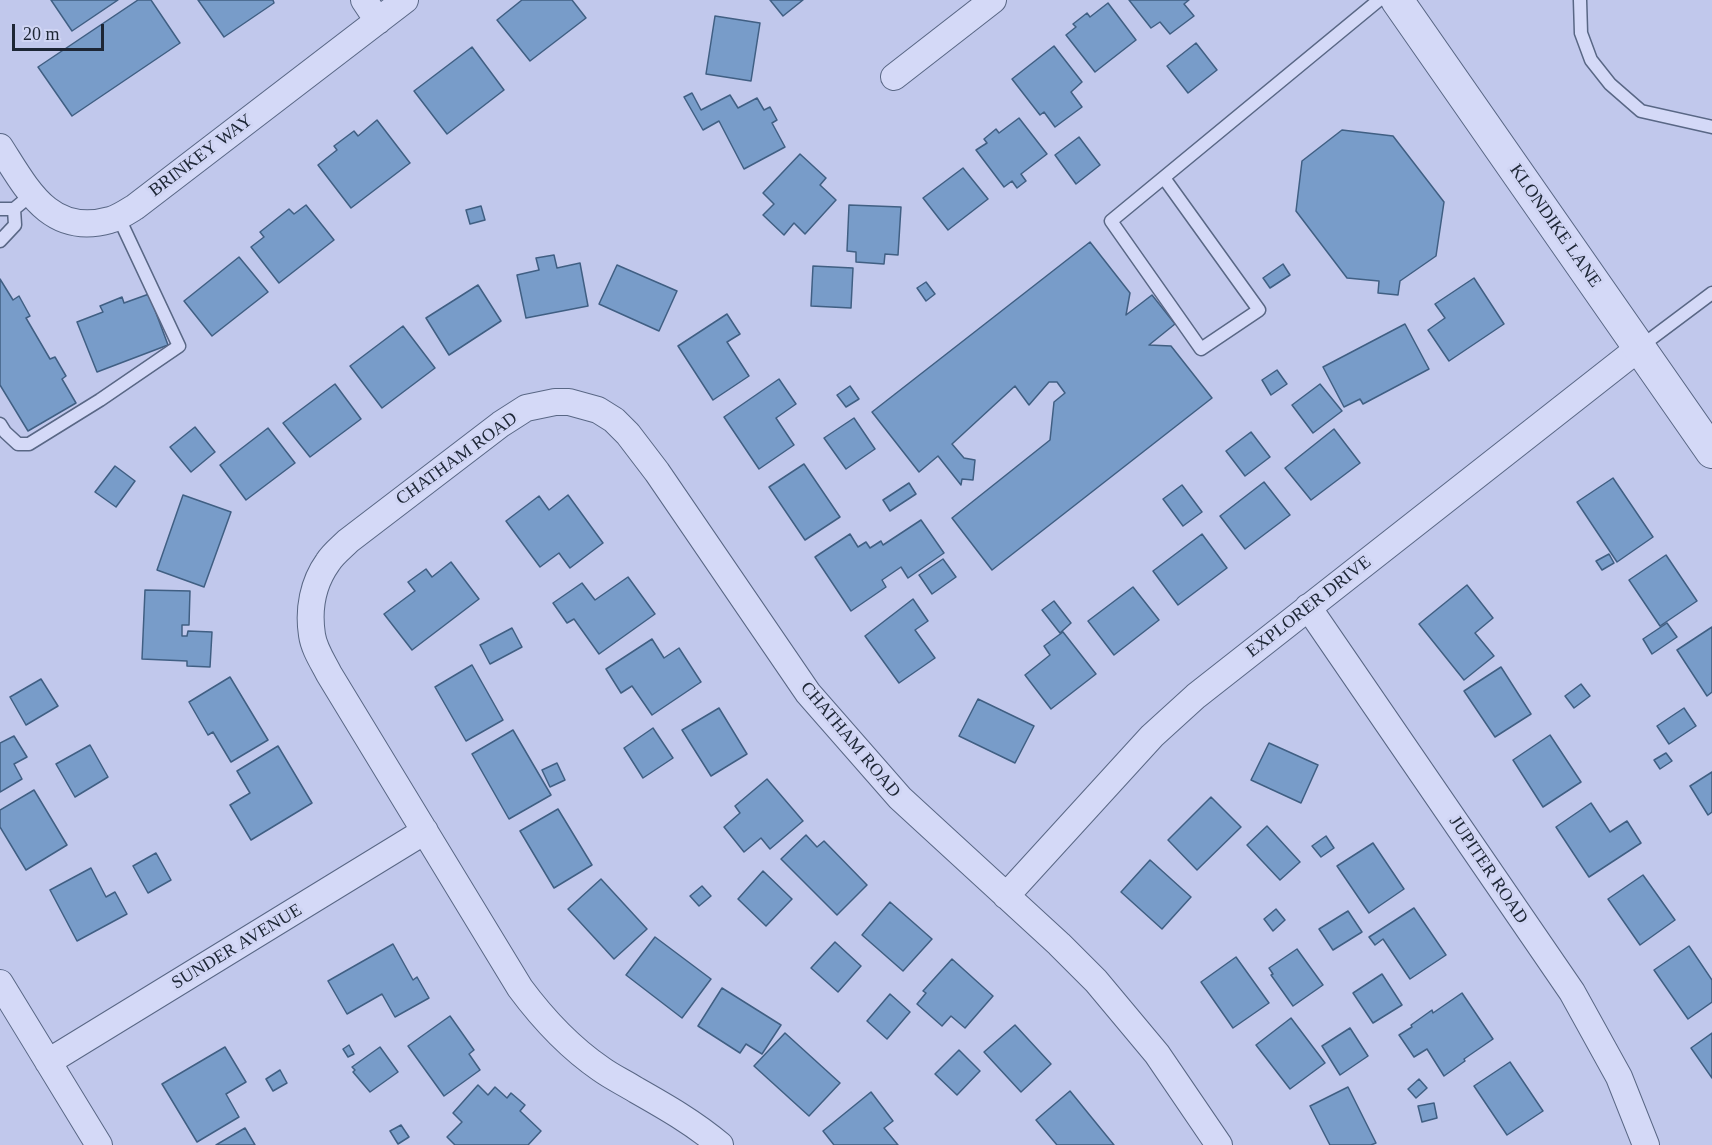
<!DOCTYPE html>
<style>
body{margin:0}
#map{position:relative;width:1712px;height:1145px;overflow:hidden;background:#c1c8ec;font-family:"Times New Roman",serif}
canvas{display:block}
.scale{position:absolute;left:12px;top:24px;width:92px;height:27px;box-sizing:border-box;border:3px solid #1d2635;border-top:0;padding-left:8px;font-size:18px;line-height:21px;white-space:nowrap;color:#1d2635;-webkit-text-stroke:4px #d0d5f4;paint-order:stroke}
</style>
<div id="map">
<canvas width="1712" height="1145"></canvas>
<div class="scale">20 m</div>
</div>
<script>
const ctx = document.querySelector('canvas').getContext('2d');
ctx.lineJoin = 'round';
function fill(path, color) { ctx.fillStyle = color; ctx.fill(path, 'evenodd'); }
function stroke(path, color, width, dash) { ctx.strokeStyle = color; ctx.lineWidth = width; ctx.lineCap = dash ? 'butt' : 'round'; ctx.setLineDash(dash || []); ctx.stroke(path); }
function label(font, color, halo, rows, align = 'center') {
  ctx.font = font + ' "Times New Roman",serif'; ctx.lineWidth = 6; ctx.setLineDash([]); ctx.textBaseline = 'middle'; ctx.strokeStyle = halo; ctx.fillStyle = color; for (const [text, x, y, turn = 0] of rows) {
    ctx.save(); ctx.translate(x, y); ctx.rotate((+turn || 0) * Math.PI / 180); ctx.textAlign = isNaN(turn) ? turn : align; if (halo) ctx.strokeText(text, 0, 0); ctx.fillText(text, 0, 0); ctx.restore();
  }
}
const building = new Path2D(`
 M51 0H118L72 31Z
 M138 0H151L180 43 72 116 38 67Z
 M198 0H273L274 3 224 37Z
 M522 0H572L586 18 530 61 497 20Z
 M770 0H803L783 16Z
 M1129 0H1189L1184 4 1194 16 1170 34 1160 22 1151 28Z
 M1108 3 1136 40 1095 72 1066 35 1076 27 1073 24 1087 13 1090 17Z
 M715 16 760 23 751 81 706 74Z
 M1196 43 1217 70 1188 93 1167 66Z
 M1054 46 1082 82 1071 92 1082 107 1055 127 1044 112 1040 115 1012 79Z
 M472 47 504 90 447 134 414 91Z
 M692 93 701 110 730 95 738 108 757 98 764 110 770 107 777 120 772 123 785 147 744 169 719 121 703 130 684 97Z
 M1019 118 1047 154 1021 174 1026 181 1017 188 1012 181 1004 187 976 150 987 143 984 139 996 129 999 133Z
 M377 120 410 163 351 208 318 165 337 150 334 146 354 131 358 136Z
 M1342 130 1393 136 1444 202 1436 256 1400 281 1398 295 1378 293 1379 281 1347 278 1296 211 1302 161Z
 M1079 137 1100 165 1076 184 1055 155Z
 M800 154 826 178 820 185 836 200 805 234 794 223 784 235 763 215 774 204 763 193Z
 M963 168 988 199 948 230 923 198Z
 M306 205 334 240 279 283 251 247 264 237 260 232 289 209 294 214Z
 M849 205 901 207 898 255 885 254 884 264 856 262V252L847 251Z
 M481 206 485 220 470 224 466 210Z
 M1090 242 1130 293 1126 315 1152 295 1175 324 1149 345 1171 346 1212 398 992 570 952 518 1050 440 1054 402 1065 393 1057 382H1049L1029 405 1015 386 952 444 964 458 975 460 973 480 962 479 961 485 938 456 919 472 872 412Z
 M554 255 557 268 580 263 588 306 526 318 517 275 539 270 536 258Z
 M239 257 268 292 212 336 184 301Z
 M1283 264 1290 275 1270 288 1263 278Z
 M617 265 677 291 659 331 599 304Z
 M813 266 853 268 851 308 811 306Z
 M1474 278 1504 324 1449 361 1428 330 1445 318 1435 304Z
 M0 279 13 300 19 296 30 316 26 318 50 359 55 357 66 376 62 379 76 403 28 431 0 385Z
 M926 282 935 294 926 301 917 288Z
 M478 285 501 321 449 355 426 318Z
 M149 294 168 345 97 372 77 322 103 312 100 306 122 297 124 303Z
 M727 314 740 334 727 342 749 376 713 400 678 346Z
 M1405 324 1429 369 1363 404 1360 399 1344 407 1323 367Z
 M403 326 435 368 382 408 350 366Z
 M1277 370 1287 384 1271 395 1262 380Z
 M779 379 796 404 776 418 794 445 759 469 724 417Z
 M335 384 361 419 310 457 283 423Z
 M1320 384 1342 411 1313 433 1292 405Z
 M850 386 859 399 846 407 837 395Z
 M854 418 875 449 846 469 824 438Z
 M195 427 215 452 191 472 170 447Z
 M268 428 295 463 246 500 220 465Z
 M1334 429 1360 463 1311 500 1285 468Z
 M1251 432 1270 457 1245 476 1226 451Z
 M804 464 840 517 805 540 769 487Z
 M115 466 135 481 116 507 95 492Z
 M1613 478 1653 537 1617 562 1577 502Z
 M1264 482 1290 515 1245 549 1220 516Z
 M909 483 916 494 890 511 883 500Z
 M1182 485 1202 512 1183 526 1163 499Z
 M183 495 231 512 204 587 157 570Z
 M568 495 603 543 570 568 559 553 540 567 506 521 539 496 549 510Z
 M921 520 944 553 908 578 901 567 882 580 886 587 851 611 815 557 850 534 858 547 866 542 870 548 881 541 883 545Z
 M1202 534 1227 568 1178 605 1153 571Z
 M1609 554 1614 563 1602 570 1596 561Z
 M1666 555 1697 601 1660 626 1629 580Z
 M943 559 956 577 932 594 919 575Z
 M451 562 479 599 412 650 384 614 415 591 408 582 426 569 432 577Z
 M628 577 655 614 599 654 574 619 567 623 553 603 582 583 595 600Z
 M1467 585 1493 618 1475 633 1494 656 1464 680 1419 624Z
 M1133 587 1159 620 1114 655 1088 621Z
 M145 590 190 591 189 625H182V636H187L188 631 212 632 210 667 187 666V661L142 659Z
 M913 599 928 621 915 630 935 658 899 683 865 636Z
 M1054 601 1071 623 1060 633 1042 610Z
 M1667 623 1677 637 1652 654 1643 639Z
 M1712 627V692L1707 696 1677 650Z
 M512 628 522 647 490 664 480 645Z
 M1063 632 1096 674 1051 709 1025 675 1050 655 1044 646Z
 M652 639 664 658 679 648 701 682 652 715 632 686 621 693 606 669Z
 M472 665 503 720 466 741 435 687Z
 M1501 667 1531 714 1495 737 1464 691Z
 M230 677 268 740 231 762 213 732 208 735 189 702Z
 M41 679 58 706 26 725 10 697Z
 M1581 684 1590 696 1574 708 1565 696Z
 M978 699 1034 726 1015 763 959 736Z
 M719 708 747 754 711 776 682 730Z
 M1684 708 1696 726 1669 744 1657 726Z
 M653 728 673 758 643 778 624 748Z
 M513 730 551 795 509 819 472 754Z
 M1550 735 1581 782 1543 807 1513 760Z
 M14 736 27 757 14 764 22 779 0 792V743Z
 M1269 743 1318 765 1301 803 1251 780Z
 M90 745 108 777 75 797 56 764Z
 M278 746 312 803 251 840 230 805 250 793 237 771Z
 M1666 753 1672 761 1660 769 1654 760Z
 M557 763 565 780 550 787 542 770Z
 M1712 772V812L1708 815 1690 786Z
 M767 779 803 821 770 849 761 838 744 852 724 827 740 813 735 806Z
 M34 790 67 845 26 870 0 827V810Z
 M1211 797 1241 827 1197 870 1168 840Z
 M1591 803 1610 832 1627 821 1641 843 1589 877 1556 827Z
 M558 809 592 865 554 888 520 831Z
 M1267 826 1300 862 1280 880 1247 845Z
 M806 835 817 847 824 841 867 885 837 915 781 859Z
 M1326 836 1334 848 1321 857 1312 846Z
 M1373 843 1404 889 1369 913 1337 866Z
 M156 853 171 880 148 893 133 866Z
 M1150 860 1191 897 1162 929 1121 892Z
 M91 868 106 897 115 892 127 914 77 941 50 890Z
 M763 871 792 899 766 926 738 899Z
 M1643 875 1675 920 1640 945 1608 899Z
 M601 879 647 929 614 959 568 909Z
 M702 886 711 896 699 906 690 896Z
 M890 902 932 939 903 971 862 935Z
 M1414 908 1446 955 1410 979 1383 939 1375 945 1369 937Z
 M1276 909 1285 920 1273 931 1264 919Z
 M1348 911 1362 932 1333 950 1319 929Z
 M655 937 711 979 682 1018 626 975Z
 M835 942 861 966 838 992 811 968Z
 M393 944 413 980 417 977 429 998 395 1017 382 994 347 1014 328 981Z
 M1689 946 1712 980V1002L1688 1019 1654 970Z
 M1297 949 1323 985 1293 1006 1271 975 1273 974 1269 968Z
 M1236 957 1269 1003 1233 1028 1201 982Z
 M952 959 993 996 965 1028 951 1016 942 1026 917 1004 926 993 923 991Z
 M1382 974 1402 1005 1373 1023 1353 993Z
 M722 988 781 1025 762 1054 746 1044 740 1053 698 1026Z
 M1462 993 1493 1039 1464 1059 1465 1061 1444 1076 1427 1049 1414 1057 1399 1035 1412 1027 1411 1025 1432 1010 1433 1013Z
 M890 994 910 1012 887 1039 867 1021Z
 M450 1016 474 1050 469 1054 480 1070 444 1096 408 1046Z
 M1291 1018 1325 1063 1290 1089 1256 1045Z
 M1015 1025 1051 1064 1021 1092 984 1052Z
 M1350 1028 1368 1056 1340 1075 1322 1046Z
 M785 1033 840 1083 809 1116 754 1066Z
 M1712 1033V1078L1691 1048Z
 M349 1045 354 1054 348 1057 343 1049Z
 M225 1047 246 1082 226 1094 239 1117 197 1142 162 1084Z
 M380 1047 398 1072 370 1092 353 1072 355 1070 352 1067Z
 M959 1050 980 1071 957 1095 935 1074Z
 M1510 1062 1543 1111 1507 1135 1474 1086Z
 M280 1070 287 1083 273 1091 266 1079Z
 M1419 1079 1427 1088 1416 1098 1408 1089Z
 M478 1085 488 1095 495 1087 507 1098 511 1093 525 1105 520 1111 541 1131 528 1145H455L447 1137 462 1122 453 1113Z
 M1348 1087 1376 1143 1371 1145H1330L1310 1106Z
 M1070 1091 1114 1145H1057L1036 1120Z
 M871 1092 893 1121 884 1128 898 1145H834L823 1131Z
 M1434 1103 1437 1118 1422 1122 1418 1106Z
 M401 1125 409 1137 398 1144 390 1131Z
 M245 1128 255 1145H216Z`);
const service = new Path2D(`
 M1580 0 1581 33 1591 60 1610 84 1641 111 1712 127
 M1164 178 1259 310 1201 349 1111 221 1379 0
 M0 209H14L31 195
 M0 241 15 225 14 209
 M1640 347 1712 293
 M0 424 5 432 18 444H29L100 400 179 346 118 216`);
const minor = new Path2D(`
 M364 0 378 21
 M894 77 993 0
 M0 147C27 189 50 237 110 220 118 218 127 212 135 207L405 0
 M1308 607 1572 992 1619 1077 1646 1145
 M1006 896 1152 736 1196 696 1639 348
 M0 983 99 1145
 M48 1062 425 831
 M720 1145C694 1123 666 1107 636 1090 625 1083 612 1077 601 1069 569 1047 543 1019 520 988L329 674C323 662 314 649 312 635 308 609 313 583 328 562 333 554 341 548 348 541L501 424 526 408 555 402H569L598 410 614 420 628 434 657 472 808 693 900 798 1059 944 1096 981 1157 1054 1219 1145`);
const tertiary = new Path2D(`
 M1397 0 1712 452`);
const streetNames = [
 ["BRINKEY WAY",201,156,-37],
 ["KLONDIKE LANE",1555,226,55],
 ["CHATHAM ROAD",457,459,-36],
 ["EXPLORER DRIVE",1309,607,-38],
 ["CHATHAM ROAD",850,740,50],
 ["JUPITER ROAD",1488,870,56],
 ["SUNDER AVENUE",237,947,-31]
];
fill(building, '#789cc9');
stroke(building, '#405f83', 1.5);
stroke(service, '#596785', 15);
stroke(minor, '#596785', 28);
stroke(tertiary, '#596785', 34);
stroke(service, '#d4d9f7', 12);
stroke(minor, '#d4d9f7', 26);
stroke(tertiary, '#d4d9f7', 32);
label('18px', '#1d2635', '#d0d5f4', streetNames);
</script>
